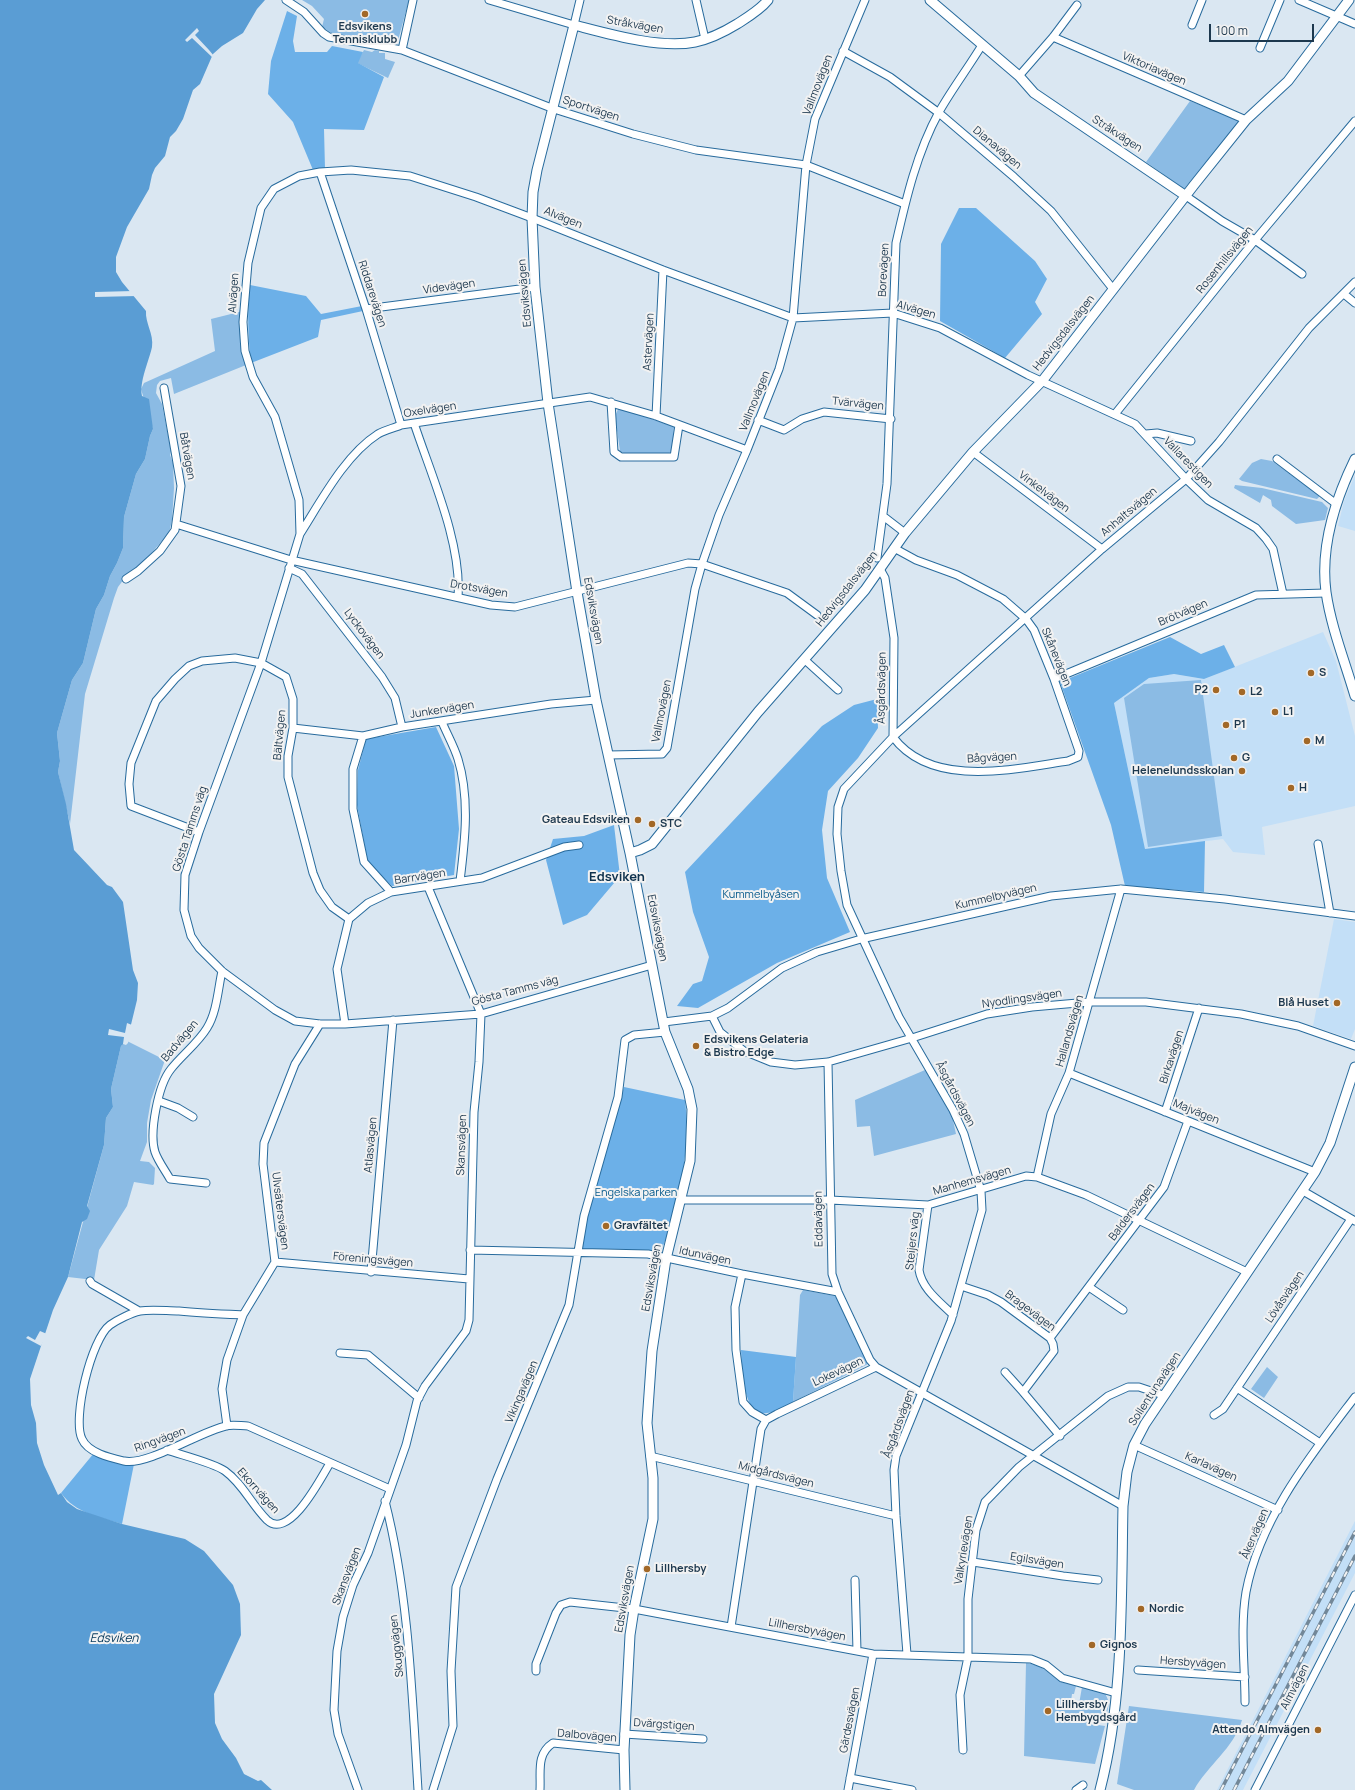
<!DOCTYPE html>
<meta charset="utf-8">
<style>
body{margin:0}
#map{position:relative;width:1355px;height:1790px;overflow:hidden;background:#dae7f2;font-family:Manrope,sans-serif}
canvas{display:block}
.scale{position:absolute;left:1209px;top:24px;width:105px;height:18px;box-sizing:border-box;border:2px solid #1d384e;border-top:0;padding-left:5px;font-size:12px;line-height:14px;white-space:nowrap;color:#1d384e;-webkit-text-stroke:3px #f2f2f2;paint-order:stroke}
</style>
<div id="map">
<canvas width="1355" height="1790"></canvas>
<div class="scale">100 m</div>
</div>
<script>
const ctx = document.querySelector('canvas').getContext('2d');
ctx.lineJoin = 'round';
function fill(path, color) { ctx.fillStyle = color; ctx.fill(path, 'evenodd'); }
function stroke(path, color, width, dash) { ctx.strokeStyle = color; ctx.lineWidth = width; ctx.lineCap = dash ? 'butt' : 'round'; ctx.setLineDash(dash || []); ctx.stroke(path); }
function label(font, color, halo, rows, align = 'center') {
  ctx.font = font + ' Manrope,sans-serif'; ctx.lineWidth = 4; ctx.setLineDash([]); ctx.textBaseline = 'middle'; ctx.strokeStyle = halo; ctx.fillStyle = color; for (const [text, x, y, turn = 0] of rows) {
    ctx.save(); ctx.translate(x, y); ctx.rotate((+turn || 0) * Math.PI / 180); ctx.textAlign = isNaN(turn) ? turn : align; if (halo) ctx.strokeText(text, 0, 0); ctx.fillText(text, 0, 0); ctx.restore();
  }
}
const built = new Path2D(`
 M1355 475V531L1338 526 1344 501Z
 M1323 632 1336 661 1355 736V806L1262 827 1265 855 1233 852 1223 839 1145 849 1114 703 1149 678 1174 674 1204 679Z
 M1334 919 1355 922V1029L1351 1039 1313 1026Z
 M1355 1521V1573L1243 1790H1217Z`);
const green = new Path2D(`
 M302 0H409L396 48 339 38 322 27 324 19 312 6Z
 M364 50 372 52 375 50 379 51V53H385V59L395 62 388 78 357 63Z
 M1190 101 1240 121 1184 189 1146 162Z
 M247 310V335L251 363 174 394 171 378 160 381 157 385 156 393 162 404 171 451 170 455 173 463 174 488 172 520 169 533 149 556 124 579 118 587 114 598 85 694 70 824 58 772 60 761 57 733 72 680 83 663 96 609 104 595 110 576 117 563 123 548 124 517 136 474 145 459 150 436 153 429 141 389 144 383 215 351 211 319Z
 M619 407 674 427 672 450 668 455 625 454 620 451 615 416Z
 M1261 459 1272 461 1319 495V497L1317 499 1242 481 1239 479 1252 463Z
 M1235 485 1262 488 1322 502 1328 508 1325 520 1296 524 1272 506 1271 500 1263 495 1260 503 1234 488Z
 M1201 680 1222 836 1148 847 1124 698 1144 684Z
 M127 1041 165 1060 151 1100 147 1123V1142L140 1161 149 1162 155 1168 154 1184 153 1185 134 1182 127 1206 99 1250 94 1280 68 1277 104 1145 106 1118 113 1107 111 1089 121 1046Z
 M925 1070 951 1111 956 1134 874 1156 870 1126 857 1127 855 1100Z
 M803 1290 835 1296 842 1304 868 1364 793 1402 800 1295Z
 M1267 1367 1278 1377 1264 1398 1251 1389Z
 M1026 1663C1045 1666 1046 1672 1060 1681 1065 1684 1071 1684 1076 1686L1074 1694H1072L1070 1709 1078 1710 1082 1687 1105 1693 1109 1702 1107 1714H1100L1098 1725 1105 1726 1095 1764 1024 1756Z
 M1129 1706 1242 1720C1234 1748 1207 1766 1194 1790H1134L1117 1784Z`);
const forest = new Path2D(`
 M287 11 297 16 293 41 295 52H327L332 46 363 52 358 63 384 77 364 130 324 129 325 169 313 170 293 122 268 94 271 61Z
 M959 208H976L1035 261 1047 279 1035 302 1042 314 1005 358 940 321 941 244Z
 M250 285 306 296 321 314 362 306 363 311 321 320 318 337 251 363C248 336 247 311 250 285Z
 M1170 637 1201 654 1224 645 1235 667 1204 679 1174 674 1149 678 1114 703 1145 849 1205 841 1204 892 1125 886 1111 825 1060 682Z
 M877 699 878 728 858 758 828 791 822 830 827 878 850 932 777 963 698 1008 677 1006 693 984 702 981 709 957 693 912 685 872 822 726 854 705Z
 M436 727 454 766 459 829 454 875 392 886 368 863 357 805 358 770 366 739Z
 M614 825 620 876 587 915 563 925 546 860 553 839 584 836Z
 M624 1087 685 1100C690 1142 683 1182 671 1221 668 1231 666 1241 661 1250H583L581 1247 588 1207Z
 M741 1350 796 1357 793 1402C785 1406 776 1412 767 1413 742 1417 742 1366 741 1350Z
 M94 1453 134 1464 122 1524C100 1517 75 1513 61 1493Z`);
const water = new Path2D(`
 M0 0H265L257 9 243 33 222 46 213 54 200 84 193 90 183 119 176 131 170 137 165 156 155 168 152 175 149 189 127 227 116 257V272L122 282 146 311C145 323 154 334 152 347 149 361 139 382 142 396L149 399 153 429 150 436 145 459 136 474 124 517 123 548 117 563 110 576 104 595 96 609 83 663 72 680 57 733 60 761 58 772 66 804 74 850 107 885 112 887 123 902 133 970 138 983 137 1000 127 1041 121 1046 111 1089 113 1107 106 1118 104 1145 87 1206 90 1211 87 1219 82 1222 68 1277 53 1310 30 1379 31 1405 36 1423 37 1443 44 1465 58 1495 61 1493 67 1502 77 1509 122 1524 185 1539 204 1551 233 1585 240 1604 241 1635 214 1694 215 1723 222 1739 236 1758 244 1774 258 1781 261 1780 272 1790H0Z`);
const pier = new Path2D(`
 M197 28 199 31 195 35 209 50 214 56 212 57 192 38 187 42 185 40Z
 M133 291 137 296 95 297V292Z
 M127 1023 132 1025 128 1043 126 1045 123 1044 124 1037 108 1035 109 1029 125 1033Z
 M40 1331 47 1334 41 1346 26 1338 28 1336 35 1340Z`);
const minor = new Path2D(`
 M286 0 304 12 323 33 329 37 402 50 554 109 633 134 696 150 806 165 905 204
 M489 0 574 25 580 0
 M696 0 705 39
 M1299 0 1355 24
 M1192 25 1202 0
 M1053 37 1246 120
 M1260 48 1280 0
 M402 50 413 0
 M843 51 890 77 939 113 1014 177 1051 211 1113 289
 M1019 76 1053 37 1077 5
 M320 172 366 309 401 425
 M1186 196 1222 221 1255 240 1302 274
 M1344 294 1355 303
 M366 309 535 287
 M611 402 614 452 621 457H674L679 425
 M1115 414 1255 240 1355 121
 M656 416 663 270
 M758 420 784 430 802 419 824 412 891 419
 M414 423C431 475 462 543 458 597
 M1146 434 1157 433 1191 441
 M973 452 1102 549
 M1277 459 1335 503
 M883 516 905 533
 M176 524 291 560 491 605 515 607 688 563 702 564 787 593 817 615
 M300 534C321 501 345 455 378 434 385 430 394 428 401 425L590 397 656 416 747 450
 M877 558 887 484 896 243C906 199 917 152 939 112 952 89 968 68 982 45
 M289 568 302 574 382 677 395 698 402 727
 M880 569 885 578 894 638 893 737
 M126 579 138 571 160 551 175 530 181 486 164 388
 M805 660 838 690
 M1054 679 1256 595 1326 593
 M442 722C447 734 454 746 458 759 470 798 465 841 460 881
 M293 728 363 736 402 727 551 704 596 700
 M363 736 353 769V809L364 862 391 892
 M893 737C932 789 1014 769 1068 761L1078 757 1079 751 1054 679 1034 630 1026 619 1003 599 957 575 916 560 894 548
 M608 755 662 754 667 748 695 589 702 564 719 515 747 450 779 369 793 318 806 165 815 119 865 0
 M199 832 131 806 129 784 131 763 156 701 175 679 189 666 202 661 235 658 261 663 286 677 293 699V728L288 756V777L313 873 320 890 332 907 349 919
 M1318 844 1330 913
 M652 965 481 1014 345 1024H320L295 1021 275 1010 222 971 199 948 191 936 184 910 185 875 199 832 261 663 300 534 299 500 275 417 253 377 245 351 243 322 248 263 261 208 274 189 299 176 320 172 351 170 410 176 476 197 532 218 663 270 793 318 893 313 940 328 1028 375 1135 424 1186 479 1208 500 1256 528 1266 539 1273 549 1283 594
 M712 1016 720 1032 744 1051 771 1062 795 1065 828 1062 912 1038 987 1014 1032 1007 1089 1002H1146L1241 1014 1298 1026 1355 1046
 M664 1022 712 1016 728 1008 782 968 817 952 861 939 1051 896 1121 889 1225 899 1355 916
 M345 1024 337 969 349 919 368 903 391 892 482 878 564 847 579 845
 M828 1062 832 1274 838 1292 870 1360 876 1367
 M1069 1073 1315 1172
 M159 1101 178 1108 193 1117
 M1165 1112 1199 1008
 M1037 1177 1051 1114 1069 1073 1121 889
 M206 1183 170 1179C165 1170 158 1161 155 1152 149 1133 158 1085 171 1069 182 1055 198 1043 207 1028 217 1012 218 989 222 971
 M1303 1191 1355 1221
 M682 1200H830L928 1205 1026 1176 1037 1177 1086 1195 1247 1272
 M928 1205 919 1270C922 1289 939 1301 953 1315
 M470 1250 648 1254 742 1274 838 1292
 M275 1262 469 1279
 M371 1272 393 1020
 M742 1274 735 1307 736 1350 743 1402 752 1412 766 1420
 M90 1281 92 1284 139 1311
 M961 1286 988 1295 1001 1302 1050 1338 1053 1344 1054 1351 1023 1392 1060 1436
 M1089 1287 1123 1310
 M243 1315C222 1314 200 1313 179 1311 167 1311 152 1309 140 1311 131 1313 117 1320 110 1325 91 1339 72 1419 82 1439 88 1453 111 1458 124 1461 148 1466 201 1431 226 1426 233 1424 241 1426 248 1426L390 1489
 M1050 1338 1164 1187 1188 1121
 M340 1353 368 1355 419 1398
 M1005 1372 1023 1392
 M1237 1388 1320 1443
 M1214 1415 1223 1409 1351 1219
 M227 1426 222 1389 227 1360 243 1315 275 1262 263 1164 264 1143 295 1064 320 1024
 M1134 1445 1278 1510
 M167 1450C181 1455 214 1463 225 1471 243 1484 251 1504 267 1520 289 1541 321 1478 330 1463
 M650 1456 896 1516
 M385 1501C409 1595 412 1694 418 1790
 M973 1562 1063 1576 1098 1580
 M855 1580 857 1651
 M731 1627 761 1429 766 1420 777 1414 876 1367 1123 1506
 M907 1654 896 1516 894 1470 896 1456 951 1321 982 1210 981 1191 964 1134 953 1110 899 1017 847 905 841 871 837 834 838 807 844 789 893 737 1102 549 1186 479 1219 442 1309 328 1355 282
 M1138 1670 1245 1677
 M536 1671V1664L556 1613 561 1605 570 1602 634 1609 873 1654 1031 1659 1046 1665 1062 1678 1116 1693
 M1245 1702C1245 1667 1240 1628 1246 1592 1260 1518 1311 1455 1355 1397
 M624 1734 703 1739
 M963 1750 960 1695 968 1657V1599L976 1530 985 1502 1019 1467 1108 1396 1128 1387H1139L1163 1395
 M850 1778 912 1790
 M358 1790 338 1734 334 1710 337 1651 343 1617 353 1585 368 1553 406 1445 417 1401 425 1386 466 1331 469 1320 474 1112 479 1062 481 1014 428 887
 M433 1790 453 1726 451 1671 456 1587 497 1479 569 1305 584 1216 618 1097 625 1040 634 1035 665 1032
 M540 1790C541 1772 536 1754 553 1743L624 1750
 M848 1790 873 1654
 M1076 1790 1083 1785
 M1255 1790 1355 1595`);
const tertiary = new Path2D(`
 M930 0 1019 76 1034 93 1186 196
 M1355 459C1335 500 1320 546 1326 592 1331 627 1345 662 1355 696
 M630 853 640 850 652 844 758 712 865 590 905 533 973 452 1043 380 1194 185 1246 120 1288 81 1349 0
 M625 1790 624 1750 630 1635 634 1609 653 1519V1478L647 1423 652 1351 666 1259 690 1161 692 1109 688 1089 665 1032 630 853 596 700 577 592 548 403 535 287 532 218 533 192 537 170 574 25C609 34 660 49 695 42 710 39 724 32 737 24 748 17 760 10 768 0
 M1100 1790C1124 1698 1121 1600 1123 1506L1127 1472 1134 1445 1145 1424 1315 1172 1330 1143 1355 1067`);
const rail = new Path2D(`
 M1221 1790 1355 1532
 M1234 1790 1355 1556`);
const markers = [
 [365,14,4,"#a26827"],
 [1311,673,4,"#a26827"],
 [1216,690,4,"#a26827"],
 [1242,692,4,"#a26827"],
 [1275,712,4,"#a26827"],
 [1226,725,4,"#a26827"],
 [1307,741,4,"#a26827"],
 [1234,758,4,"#a26827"],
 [1242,771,4,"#a26827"],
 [1291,788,4,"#a26827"],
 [638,820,4,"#a26827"],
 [652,824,4,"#a26827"],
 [1337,1003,4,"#a26827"],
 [696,1046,4,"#a26827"],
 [606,1226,4,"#a26827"],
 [647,1569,4,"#a26827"],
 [1141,1609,4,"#a26827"],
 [1092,1645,4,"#a26827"],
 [1048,1711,4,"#a26827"],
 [1318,1730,4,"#a26827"]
];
const streetNames = [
 ["Stråkvägen",635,25,10],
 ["Viktoriavägen",1154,69,23],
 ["Vallmovägen",818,85,-69],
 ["Sportvägen",591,109,18],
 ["Stråkvägen",1117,134,33],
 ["Dianavägen",997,148,40],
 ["Alvägen",563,218,22],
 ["Rosenhillsvägen",1225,260,-51],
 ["Borevägen",884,270,-87],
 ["Videvägen",449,287,-8],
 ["Alvägen",234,293,-86],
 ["Edsviksvägen",525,293,-95],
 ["Riddarevägen",372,294,72],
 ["Alvägen",916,310,16],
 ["Hedvigsdalsvägen",1064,333,-52],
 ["Astervägen",649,342,-87],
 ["Vallmovägen",755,401,-68],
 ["Tvärvägen",858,404,6],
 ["Oxelvägen",430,410,-9],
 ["Båtvägen",187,456,80],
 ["Vallarestigen",1188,463,46],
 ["Vinkelvägen",1044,492,37],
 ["Anhaltsvägen",1129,512,-40],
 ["Drotsvägen",479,589,10],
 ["Hedvigsdalsvägen",847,589,-52],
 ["Edsviksvägen",593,611,80],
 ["Brötvägen",1183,613,-23],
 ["Lyckovägen",364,634,53],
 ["Skånevägen",1056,657,68],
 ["Åsgårdsvägen",882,688,-89],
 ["Junkervägen",442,710,-9],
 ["Vallmovägen",662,711,-79],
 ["Bältvägen",280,735,-85],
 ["Bågvägen",992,758,-3],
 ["Gösta Tamms väg",190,829,-72],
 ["Barrvägen",420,877,-9],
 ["Kummelbyvägen",996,897,-13],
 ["Edsviksvägen",657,928,79],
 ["Gösta Tamms väg",515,991,-15],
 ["Nyodlingsvägen",1022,999,-8],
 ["Hallandsvägen",1070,1031,-74],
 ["Badvägen",180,1041,-50],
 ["Birkavägen",1172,1057,-72],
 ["Åsgårdsvägen",955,1094,62],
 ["Majvägen",1196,1112,22],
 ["Atlasvägen",371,1145,-85],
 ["Skansvägen",462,1145,-88],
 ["Manhemsvägen",972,1181,-16],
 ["Ulvsätersvägen",280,1211,83],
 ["Baldersvägen",1132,1212,-53],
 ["Eddavägen",819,1219,-91],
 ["Steijers väg",913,1241,-84],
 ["Idunvägen",705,1256,12],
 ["Föreningsvägen",373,1260,5],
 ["Edsviksvägen",652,1278,-80],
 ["Lövåsvägen",1285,1297,-56],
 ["Bragevägen",1030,1311,37],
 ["Lokevägen",838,1372,-25],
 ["Sollentunavägen",1155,1389,-57],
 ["Vikingavägen",522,1392,-67],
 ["Åsgårdsvägen",899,1424,-70],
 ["Ringvägen",160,1440,-20],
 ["Karlavägen",1211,1467,24],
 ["Midgårdsvägen",776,1475,14],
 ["Ekorrvägen",258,1491,48],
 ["Åkervägen",1255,1534,-67],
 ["Valkyrievägen",964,1550,-81],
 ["Egilsvägen",1037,1561,9],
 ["Skansvägen",347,1576,-69],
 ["Edsviksvägen",625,1599,-80],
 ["Lillhersbyvägen",807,1630,11],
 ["Skuggvägen",397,1646,-96],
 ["Hersbyvägen",1193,1663,4],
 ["Almvägen",1295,1687,-63],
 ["Gärdesvägen",850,1720,-79],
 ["Dvärgstigen",664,1725,4],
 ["Dalbovägen",587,1736,5]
];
const poiNames = [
 ["Edsvikens",365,27,"center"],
 ["Tennisklubb",365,40,"center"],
 ["S",1319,673],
 ["P2",1208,690,"right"],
 ["L2",1250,692],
 ["L1",1283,712],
 ["P1",1234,725],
 ["M",1315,741],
 ["G",1242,758],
 ["Helenelundsskolan",1234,771,"right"],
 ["H",1299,788],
 ["Gateau Edsviken",630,820,"right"],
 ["STC",660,824],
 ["Blå Huset",1329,1003,"right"],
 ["Edsvikens Gelateria",704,1040],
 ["& Bistro Edge",704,1053],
 ["Gravfältet",614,1226],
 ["Lillhersby",655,1569],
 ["Nordic",1149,1609],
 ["Gignos",1100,1645],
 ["Lillhersby",1056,1705],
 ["Hembygdsgård",1056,1718],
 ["Attendo Almvägen",1310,1730,"right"]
];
const parkNames = [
 ["Kummelbyåsen",761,895],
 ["Engelska parken",636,1193]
];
const waterNames = [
 ["Edsviken",114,1639]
];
const quarterNames = [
 ["Edsviken",617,877]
];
fill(built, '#c3dff7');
fill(green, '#8bbbe4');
fill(forest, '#6cb0e8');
fill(water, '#5a9dd4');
fill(pier, '#dae7f2');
stroke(minor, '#286b9d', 9);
stroke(tertiary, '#286b9d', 11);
stroke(minor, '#fff', 7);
stroke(tertiary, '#fff', 9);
stroke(rail, '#728798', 3.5);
stroke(rail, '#f2f2f2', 2, [6]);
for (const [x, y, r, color] of markers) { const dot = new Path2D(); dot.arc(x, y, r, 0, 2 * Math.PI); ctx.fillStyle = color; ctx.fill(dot); stroke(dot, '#f2f2f2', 1.5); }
label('11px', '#1d384e', '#f2f2f2', streetNames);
label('bold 11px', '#1d384e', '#f2f2f2', poiNames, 'left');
label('11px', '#04588b', '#f2f2f2', parkNames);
label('italic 12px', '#00365a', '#f2f2f2', waterNames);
label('bold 13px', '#0f324d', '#f2f2f2', quarterNames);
</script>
